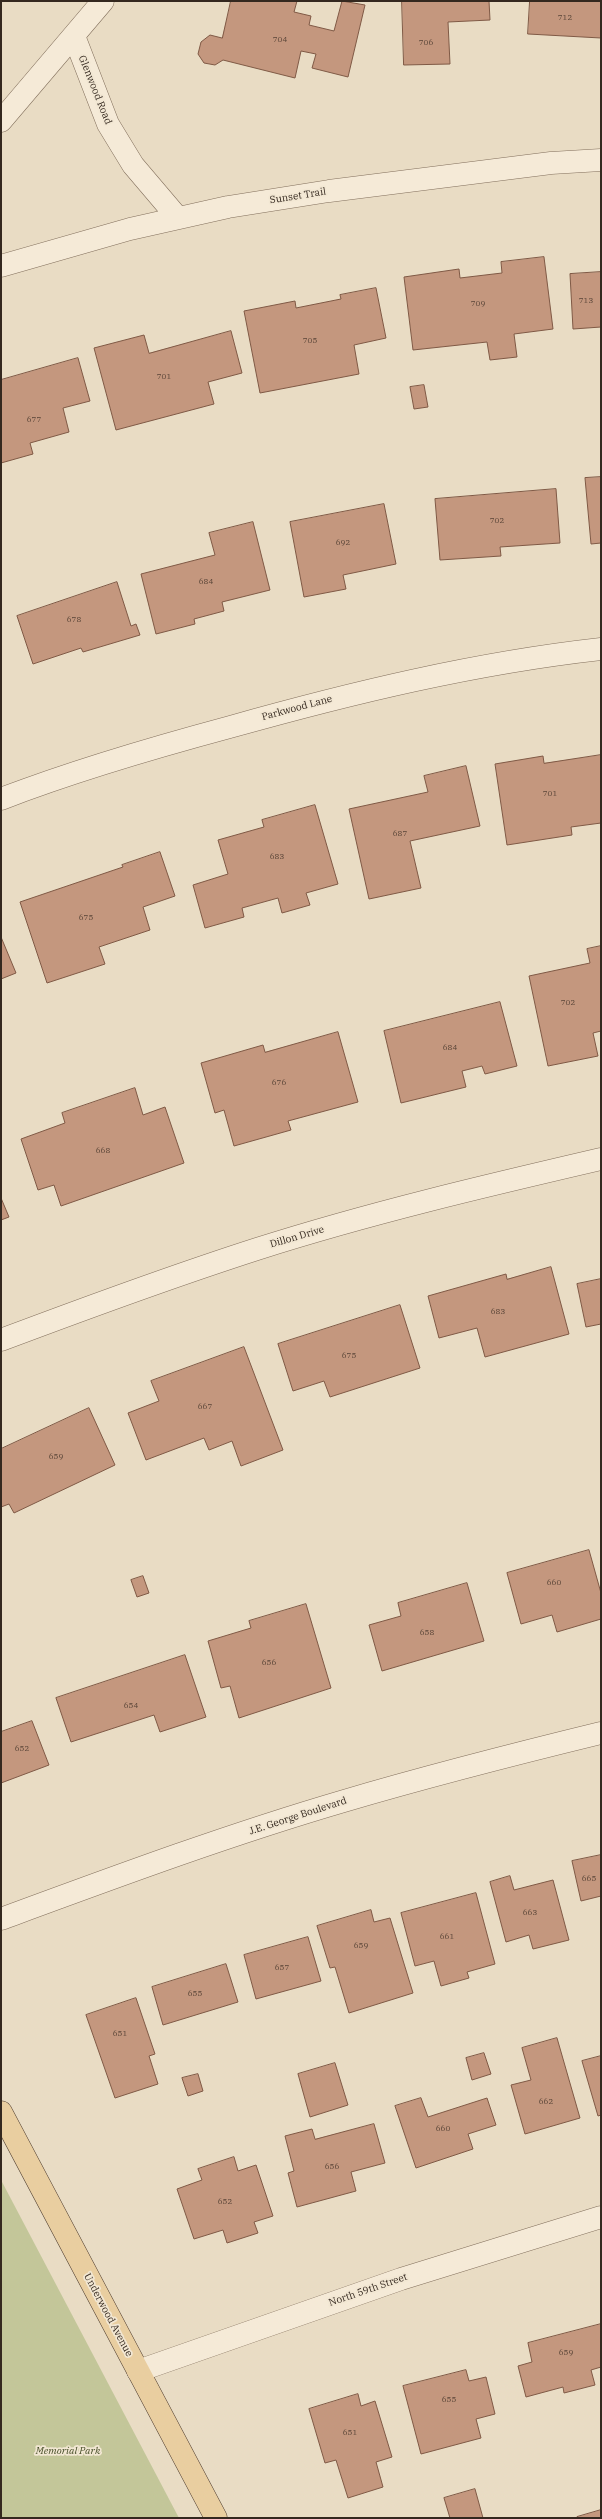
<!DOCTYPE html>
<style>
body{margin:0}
#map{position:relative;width:602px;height:2519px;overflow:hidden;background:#e9dcc4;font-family:"IBM Plex Serif",serif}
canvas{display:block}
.frame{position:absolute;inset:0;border:2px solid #34281f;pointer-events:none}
</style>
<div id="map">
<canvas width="602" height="2519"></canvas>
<div class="frame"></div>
</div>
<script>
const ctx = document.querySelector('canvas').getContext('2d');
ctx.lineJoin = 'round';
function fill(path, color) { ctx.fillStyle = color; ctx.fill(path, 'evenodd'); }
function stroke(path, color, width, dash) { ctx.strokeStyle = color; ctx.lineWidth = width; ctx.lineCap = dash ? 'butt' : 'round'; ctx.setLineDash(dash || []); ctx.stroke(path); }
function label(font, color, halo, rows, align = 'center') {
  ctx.font = font + ' "IBM Plex Serif",serif'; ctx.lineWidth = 3.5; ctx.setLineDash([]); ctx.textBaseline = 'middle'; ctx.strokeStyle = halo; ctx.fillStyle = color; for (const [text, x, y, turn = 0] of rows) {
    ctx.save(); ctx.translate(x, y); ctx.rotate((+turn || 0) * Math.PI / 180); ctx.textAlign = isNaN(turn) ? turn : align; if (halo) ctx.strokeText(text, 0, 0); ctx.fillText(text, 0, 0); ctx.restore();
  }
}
const green = new Path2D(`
 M1 2180 179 2518H1Z`);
const building = new Path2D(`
 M231 1H297L294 12 311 16 309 25 334 31 342 1 365 5 348 77 312 68 316 54 301 51 295 78 223 60 215 65 204 63 198 54 201 42 210 35 222 38Z
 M402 1H489L490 20 448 22 450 64 404 65Z
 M530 1H601V38L528 34Z
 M544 257 553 329 514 334 517 357 490 360 487 342 413 350 404 277 459 269 460 278 502 273 501 262Z
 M601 272V327L573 329 570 274Z
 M376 288 386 338 354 345 359 374 260 393 244 311 295 301 296 308 341 299 340 295Z
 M231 331 242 373 208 382 214 404 116 430 94 348 144 335 149 353Z
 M78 358 90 401 63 408 69 432 30 443 33 454 1 463V380Z
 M424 385 428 407 414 409 410 387Z
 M601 477V543L591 544 585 478Z
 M556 489 560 543 500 547 501 556 440 560 435 499Z
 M384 504 396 564 343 575 346 589 304 597 290 522Z
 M253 522 270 590 222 602 224 611 194 619 195 624 156 634 141 574 215 555 209 533Z
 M117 582 131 626 136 624 140 635 83 652 81 648 33 664 17 616Z
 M601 755V823L571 827 572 835 507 845 495 764 543 756 544 763Z
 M466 766 480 826 410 841 421 888 369 899 349 809 428 792 424 776Z
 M315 805 338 884 306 893 310 905 282 913 278 898 242 908 244 917 205 928 193 885 228 874 218 840 264 827 262 820Z
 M160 852 175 896 143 907 150 930 99 947 105 964 47 983 20 902 123 867 122 865Z
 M1 937 16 973 1 979Z
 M601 946V1031L593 1033 598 1056 548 1066 529 976 590 963 587 949Z
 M500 1002 517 1066 485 1074 482 1066 462 1071 466 1087 401 1103 384 1031Z
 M338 1032 358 1102 288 1121 291 1130 234 1146 224 1110 215 1113 201 1063 263 1045 265 1052Z
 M135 1088 143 1115 165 1107 184 1163 61 1206 54 1185 38 1190 21 1139 65 1123 62 1113Z
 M1 1198 9 1217 1 1220Z
 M551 1267 569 1334 485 1357 477 1328 439 1338 428 1296 506 1274 507 1279Z
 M601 1279V1324L586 1327 577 1284Z
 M400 1305 420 1368 330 1397 324 1381 293 1391 278 1344Z
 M244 1347 283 1450 241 1466 232 1441 209 1450 204 1438 146 1460 128 1413 159 1401 151 1381Z
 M89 1408 115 1465 14 1513 9 1504 1 1507V1449Z
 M589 1550 601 1593V1619L557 1632 552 1615 521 1624 507 1573Z
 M143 1576 149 1593 137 1597 131 1580Z
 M467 1583 484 1641 382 1671 369 1625 401 1616 398 1603Z
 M306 1604 331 1688 239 1718 230 1686 221 1688 208 1641 251 1628 249 1621Z
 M185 1655 206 1717 160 1732 154 1715 71 1742 56 1698Z
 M32 1721 49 1765 1 1783V1732Z
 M601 1855V1896L581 1901 572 1861Z
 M510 1876 514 1890 553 1880 569 1940 533 1949 529 1935 506 1942 490 1882Z
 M476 1893 495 1964 467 1972 469 1978 441 1986 434 1961 415 1966 401 1913Z
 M371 1910 374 1922 390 1918 413 1993 349 2013 335 1967 330 1968 317 1926Z
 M308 1937 321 1981 256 1999 244 1955Z
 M226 1964 238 2002 163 2025 152 1987Z
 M136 1998 155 2054 149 2056 158 2084 115 2098 86 2015Z
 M557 2038 580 2118 525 2134 511 2085 531 2080 522 2048Z
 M484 2053 491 2074 472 2080 466 2058Z
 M601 2056V2115L598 2116 582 2061Z
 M335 2063 348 2105 310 2117 298 2074Z
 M198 2074 203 2091 188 2096 182 2078Z
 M421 2098 428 2117 487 2098 496 2125 468 2134 473 2149 416 2168 395 2106Z
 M374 2124 385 2163 351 2172 356 2191 297 2207 288 2173 294 2171 285 2136 312 2129 315 2139Z
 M234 2157 238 2171 256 2165 273 2216 254 2222 258 2233 227 2243 223 2230 194 2239 177 2189 202 2180 198 2169Z
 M601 2324V2367L591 2370 595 2385 564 2393 563 2387 526 2397 518 2366 532 2362 528 2343Z
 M466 2370 469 2381 486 2377 495 2414 476 2419 481 2438 421 2454 403 2386Z
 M358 2394 361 2406 375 2401 392 2457 376 2462 383 2487 348 2498 336 2460 325 2463 309 2409Z
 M475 2489 483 2518H450L444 2498Z
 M601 2510V2518H577V2517Z`);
const minor = new Path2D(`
 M74 36 108 124 133 165 178 218
 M1 121 103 1
 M1 266 130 229 228 207 329 191 551 163 601 160
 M1 799C76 770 152 748 230 727 351 693 475 663 601 649
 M1 1340C86 1308 170 1277 257 1249 370 1213 485 1186 601 1159
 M1 1919C115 1877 228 1835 344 1801 429 1776 515 1754 601 1733
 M138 2371 401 2279 601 2217`);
const major = new Path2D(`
 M1 2112 216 2518`);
const numberNames = [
 ["712",565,18],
 ["704",280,40],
 ["706",426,43],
 ["713",586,301],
 ["709",478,304],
 ["705",310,341],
 ["701",164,377],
 ["677",34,420],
 ["702",497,521],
 ["692",343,543],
 ["684",206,582],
 ["678",74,620],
 ["701",550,794],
 ["687",400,834],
 ["683",277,857],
 ["675",86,918],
 ["702",568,1003],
 ["684",450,1048],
 ["676",279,1083],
 ["668",103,1151],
 ["683",498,1312],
 ["675",349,1356],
 ["667",205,1407],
 ["659",56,1457],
 ["660",554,1583],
 ["658",427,1633],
 ["656",269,1663],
 ["654",131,1706],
 ["652",22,1749],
 ["665",589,1879],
 ["663",530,1913],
 ["661",447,1937],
 ["659",361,1946],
 ["657",282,1968],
 ["655",195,1994],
 ["651",120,2034],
 ["662",546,2102],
 ["660",443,2129],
 ["656",332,2167],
 ["652",225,2202],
 ["659",566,2353],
 ["655",449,2400],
 ["651",350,2433]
];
const streetNames = [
 ["Glenwood Road",95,90,68],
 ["Sunset Trail",298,196,-9],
 ["Parkwood Lane",297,708,-15],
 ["Dillon Drive",297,1237,-16],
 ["J.E. George Boulevard",298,1816,-18],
 ["North 59th Street",368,2290,-19],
 ["Underwood Avenue",108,2315,62]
];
const parkNames = [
 ["Memorial Park",68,2451]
];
fill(green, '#c3c699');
fill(building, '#c4977e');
stroke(building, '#7f5945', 1);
stroke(minor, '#826f5c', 23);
stroke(major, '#503e30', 23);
stroke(minor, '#f5ead7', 22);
stroke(major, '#e9cea0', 22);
label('8px', '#584437', null, numberNames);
label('10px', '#34281f', '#f2e7d3', streetNames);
label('italic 10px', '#464e28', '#f2e7d3', parkNames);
</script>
